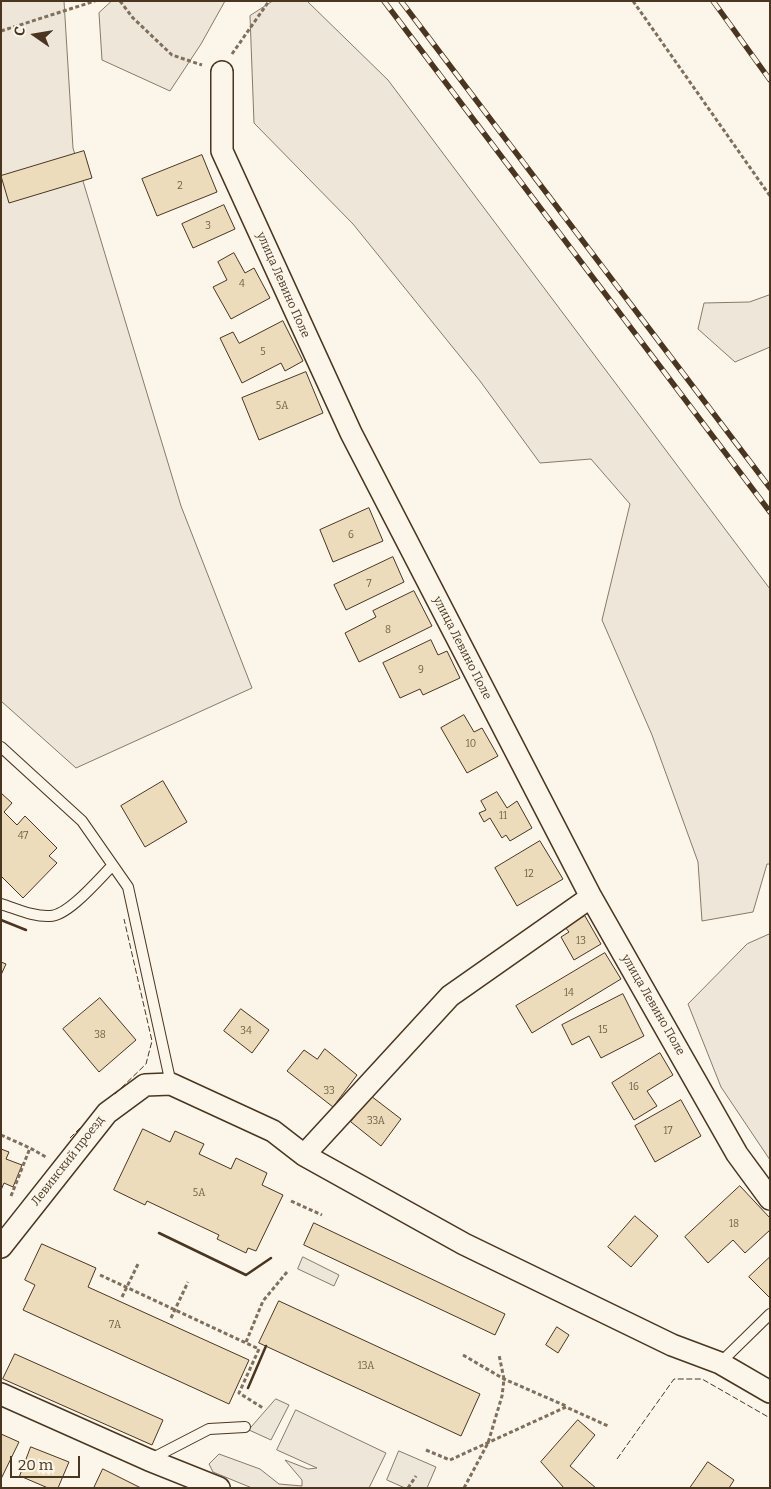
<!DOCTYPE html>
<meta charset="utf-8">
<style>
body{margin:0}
#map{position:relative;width:771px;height:1489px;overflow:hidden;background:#fbf6e9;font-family:Bitter,serif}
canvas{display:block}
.frame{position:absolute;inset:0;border:2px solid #4a3520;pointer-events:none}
.north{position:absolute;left:10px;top:10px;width:50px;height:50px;-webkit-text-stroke:4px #fbf6e9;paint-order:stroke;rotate:283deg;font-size:14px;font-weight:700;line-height:20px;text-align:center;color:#4a3520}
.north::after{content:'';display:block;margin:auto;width:18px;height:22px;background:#4a3520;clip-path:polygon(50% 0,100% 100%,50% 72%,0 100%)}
.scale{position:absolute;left:10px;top:1456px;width:70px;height:22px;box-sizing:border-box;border:2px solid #4a3520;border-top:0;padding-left:6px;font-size:15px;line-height:18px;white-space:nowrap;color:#4a3520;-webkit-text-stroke:4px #fbf6e9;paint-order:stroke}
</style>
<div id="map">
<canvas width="771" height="1489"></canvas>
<div class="frame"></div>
<div class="north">С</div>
<div class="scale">20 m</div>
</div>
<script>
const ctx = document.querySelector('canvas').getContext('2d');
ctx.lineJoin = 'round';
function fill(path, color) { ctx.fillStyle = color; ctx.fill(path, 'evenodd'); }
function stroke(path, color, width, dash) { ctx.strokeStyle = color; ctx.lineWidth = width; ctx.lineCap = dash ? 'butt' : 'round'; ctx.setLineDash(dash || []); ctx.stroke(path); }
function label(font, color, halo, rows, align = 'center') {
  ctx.font = font + ' Bitter,serif'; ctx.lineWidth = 4; ctx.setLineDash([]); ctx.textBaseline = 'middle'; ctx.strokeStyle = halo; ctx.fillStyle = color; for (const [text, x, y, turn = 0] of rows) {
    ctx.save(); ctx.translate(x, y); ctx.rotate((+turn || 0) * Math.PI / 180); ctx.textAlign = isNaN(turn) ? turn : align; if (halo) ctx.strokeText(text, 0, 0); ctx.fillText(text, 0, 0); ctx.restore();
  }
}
const green = new Path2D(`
 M1 1H64L73 148 181 506 252 688 76 768 1 701Z
 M112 1H225L201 44 170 91 102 60 99 13Z
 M273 1H307L388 80 770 589V864H767L753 912 702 921 698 862 652 735 602 620 630 504 591 459 540 463 480 381 353 224 254 123 250 16Z
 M770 295V347L735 362 698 329 704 303 749 302Z
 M770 934V1160L721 1087 688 1004 747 944Z
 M296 1410 386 1453 369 1488H252L213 1472 209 1464 219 1454 260 1469 279 1484 302 1486V1480L285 1460 308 1469 317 1468 277 1450Z`);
const parking = new Path2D(`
 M303 1257 339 1275 334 1286 298 1269Z
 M276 1399 289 1405 271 1440 249 1430Z
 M399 1451 436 1467 427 1488H405L387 1480Z`);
const building = new Path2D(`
 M84 151 92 178 9 203 1 176Z
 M202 155 217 192 157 216 142 179Z
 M224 205 235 229 193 248 182 224Z
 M234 253 245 273 254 268 270 298 231 319 213 287 227 280 218 262Z
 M283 321 303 361 285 371 281 363 242 383 220 338 233 332 239 343Z
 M306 372 323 413 259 440 242 398Z
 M369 508 383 541 333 562 320 530Z
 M393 557 404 582 346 610 334 585Z
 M414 591 432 626 359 662 345 633 376 617 373 611Z
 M431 640 438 655 447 651 460 678 423 695 420 689 400 698 383 663Z
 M464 715 474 732 482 728 498 756 467 773 441 728Z
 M163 781 187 822 145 847 121 806Z
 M497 792 507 808 517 801 532 828 510 841 506 835 502 838 490 818 484 822 479 813 486 810 481 801Z
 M1 793 12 803 4 812 17 825 25 816 57 848 49 856 57 863 23 898 1 876Z
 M540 841 563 879 517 906 495 868Z
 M585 916 601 944 574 960 561 937 569 932 565 927Z
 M605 953 621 979 532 1033 516 1006Z
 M1 962 6 964 1 975Z
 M623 994 644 1036 601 1058 589 1036 572 1045 562 1025Z
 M100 998 136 1040 99 1072 63 1029Z
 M241 1009 269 1030 252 1053 224 1031Z
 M325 1049 357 1075 333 1107 287 1071 304 1050 317 1059Z
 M660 1053 673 1075 647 1091 657 1106 634 1120 612 1083Z
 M371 1096 401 1119 381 1146 351 1122Z
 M681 1100 701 1136 655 1162 635 1126Z
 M143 1129 170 1142 175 1131 204 1144 199 1154 231 1169 236 1158 267 1173 262 1185 283 1195 256 1251 248 1248 246 1253 217 1239 219 1235 147 1201 145 1205 114 1190Z
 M1 1149 9 1152 6 1159 22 1165 13 1187 4 1183 1 1190Z
 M740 1186 770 1218V1230L745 1253 733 1240 708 1263 685 1237Z
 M635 1216 658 1236 631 1267 608 1247Z
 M314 1223 505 1314 495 1335 304 1245Z
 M42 1244 96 1268 88 1287 249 1360 229 1404 23 1310 35 1285 25 1280Z
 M770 1257V1298L749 1277Z
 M279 1301 480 1394 461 1436 259 1343Z
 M557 1327 569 1335 558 1353 546 1345Z
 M15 1354 163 1420 152 1445 3 1379Z
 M578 1420 595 1435 570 1466 596 1488H564L541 1462Z
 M1 1434 19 1442 1 1479Z
 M31 1447 69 1462 58 1488H48L20 1476Z
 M708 1462 734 1480 729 1488H690Z
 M103 1469 141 1488H94Z`);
const path = new Path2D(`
 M120 1 133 18 172 55 202 65
 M633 1 770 196
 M1 31 95 1
 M232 54 269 1
 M1 1135 30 1148 46 1157
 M11 1196 30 1148
 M291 1201 322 1215
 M100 1275 259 1349 239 1393 263 1408
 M122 1297 138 1264
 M171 1318 188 1282
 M246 1342 263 1301 287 1272
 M463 1355 504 1379 566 1406
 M426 1450 450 1460 566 1407 608 1426
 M408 1488 416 1476
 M464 1488 488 1443 502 1396 504 1379 499 1355`);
const lane = new Path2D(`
 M1 747 82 821 128 887 171 1084
 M1 904C17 909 34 917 50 916 68 916 99 879 112 866
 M720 1363 770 1314
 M151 1459 209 1429 245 1427`);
const street = new Path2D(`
 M222 72V151L351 433 591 897 737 1154 770 1199
 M304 1155 450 996 591 897
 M1 1247 107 1113 145 1085 171 1084 273 1131 304 1155 464 1244 672 1345 720 1363 770 1392
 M1 1394 149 1460 219 1488`);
const rail = new Path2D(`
 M384 1 770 512
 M401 1 770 488
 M713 1 770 80`);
const fence = new Path2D(`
 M115 1094 146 1064 152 1041 124 919
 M70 1138 86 1122
 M617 1459 674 1379H702L770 1418`);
const wall = new Path2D(`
 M1 920 26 930
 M159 1233 246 1275 271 1258
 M248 1388 266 1346`);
const numberNames = [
 ["2",180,186],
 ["3",208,226],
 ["4",242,284],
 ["5",263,352],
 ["5А",282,406],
 ["6",351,535],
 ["7",369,584],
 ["8",388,630],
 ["9",421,670],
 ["10",471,744],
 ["11",503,816],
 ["47",23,836],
 ["12",529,874],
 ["13",581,941],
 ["14",569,993],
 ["15",603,1030],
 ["34",246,1031],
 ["38",100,1035],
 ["16",634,1087],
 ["33",329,1091],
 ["33А",376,1121],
 ["17",668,1131],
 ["5А",199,1193],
 ["18",734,1224],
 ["7А",115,1325],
 ["13А",366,1366]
];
const streetNames = [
 ["улица Левино Поле",283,285,66],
 ["улица Левино Поле",462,648,63],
 ["улица Левино Поле",653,1005,60],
 ["Левинский проезд",68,1161,-52]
];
fill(green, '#ede6d9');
stroke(green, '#887966', 1);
fill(parking, '#ede7d9');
stroke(parking, '#887966', 1);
fill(building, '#ecdcbc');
stroke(building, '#4a3520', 1);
stroke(lane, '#4a3520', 12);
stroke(street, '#4a3520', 24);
stroke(path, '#7f6f5c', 3, [4, 2.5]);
stroke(lane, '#fbf6e9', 10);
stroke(street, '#fbf6e9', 21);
stroke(rail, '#4a3520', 5.5);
stroke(rail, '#fbf6e9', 4, [11]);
stroke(fence, '#4a3520', 1, [6, 2.5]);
stroke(wall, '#4a3520', 2.5);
label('10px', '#725f47', null, numberNames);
label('12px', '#4a3520', '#fbf6e9', streetNames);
</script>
